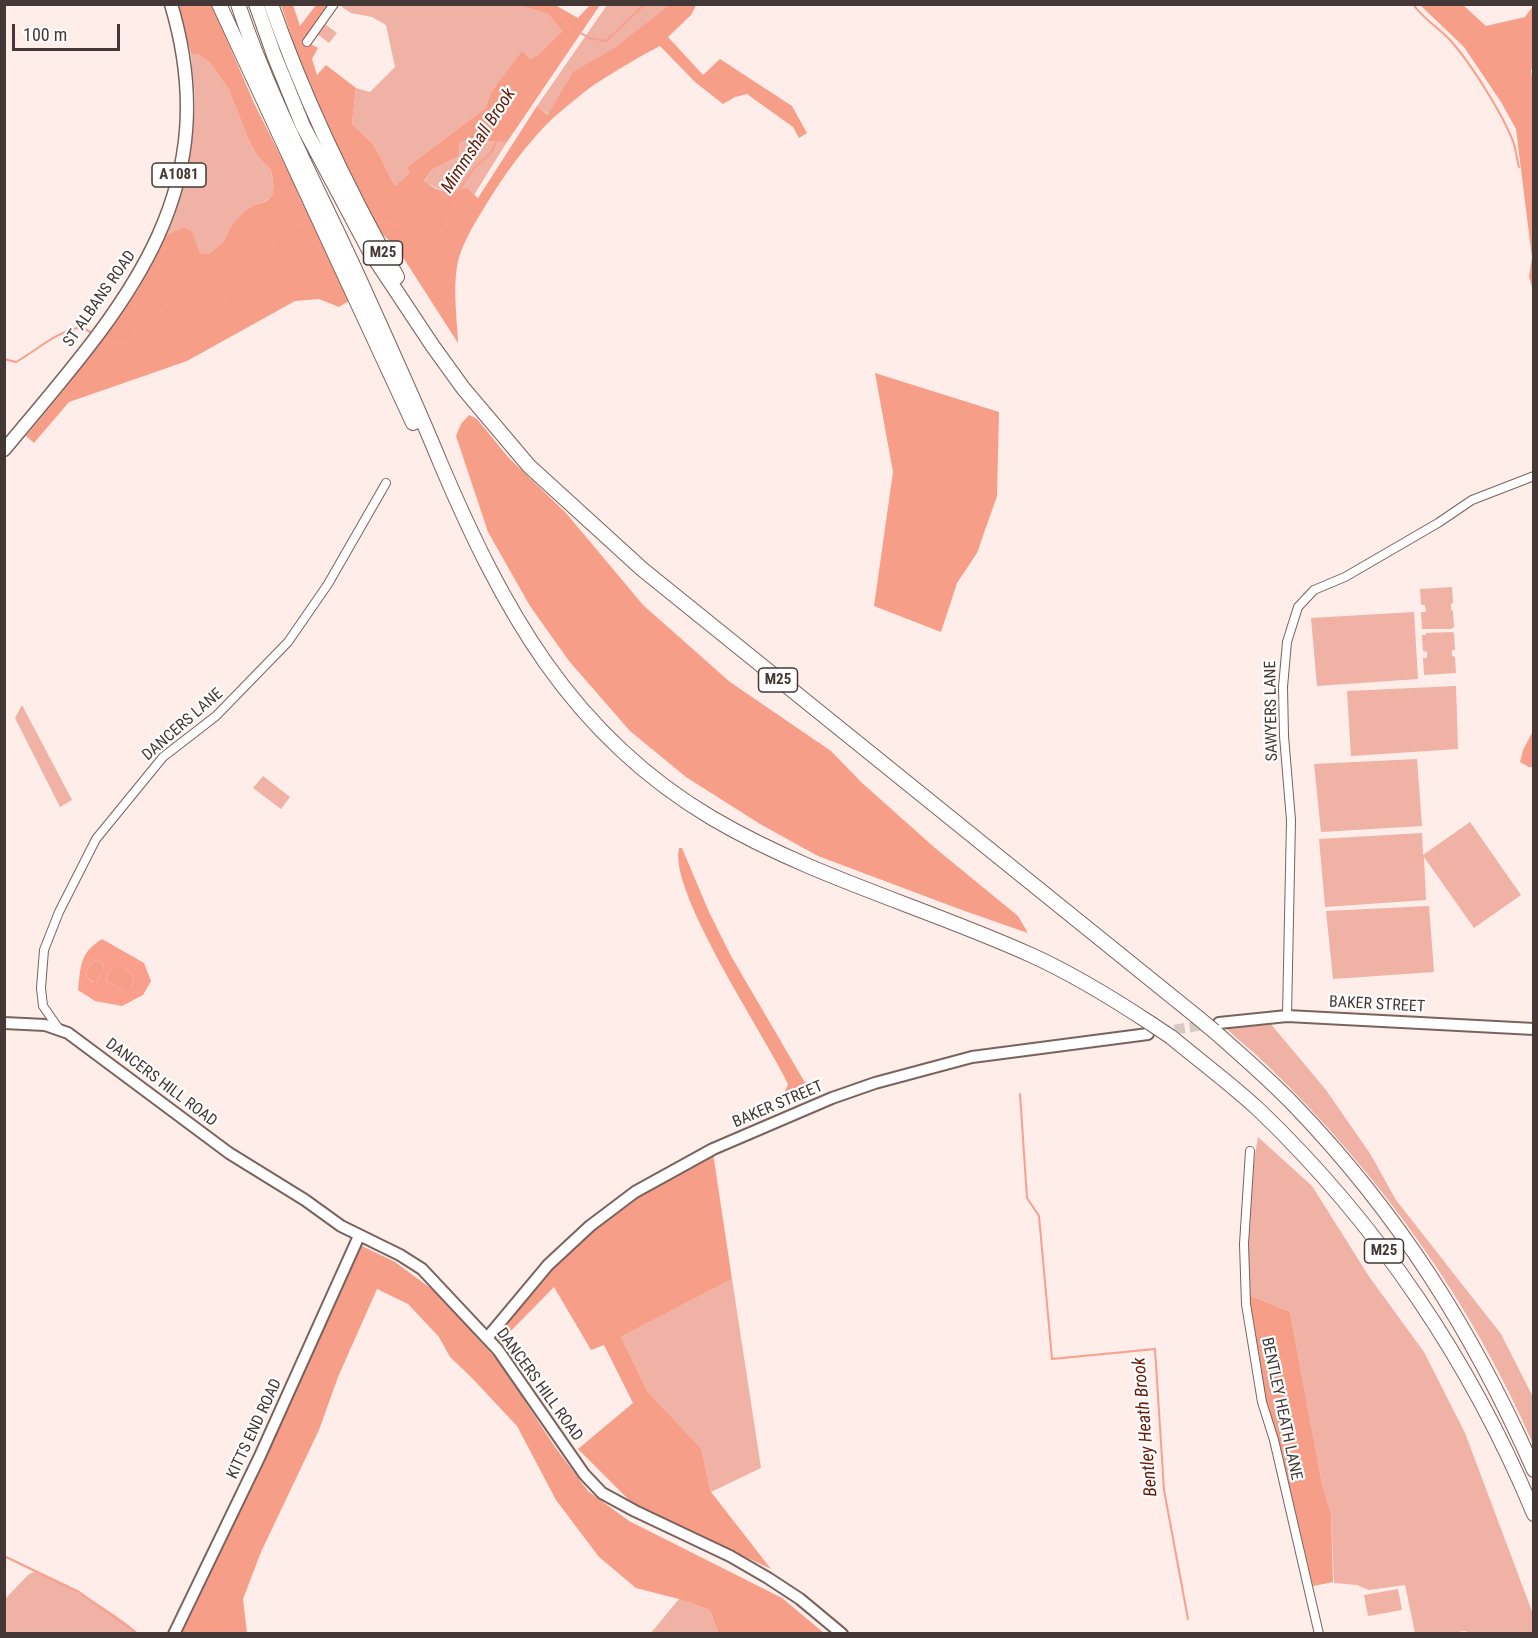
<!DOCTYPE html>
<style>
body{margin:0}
#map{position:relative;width:1538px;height:1638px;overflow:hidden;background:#feede9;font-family:"Roboto Condensed",sans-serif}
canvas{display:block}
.frame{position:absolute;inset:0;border:6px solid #433835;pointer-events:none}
.scale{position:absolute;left:12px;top:24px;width:108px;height:27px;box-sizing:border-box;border:3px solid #433835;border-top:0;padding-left:8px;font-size:18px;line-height:21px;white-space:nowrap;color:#433835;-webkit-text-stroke:4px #fff;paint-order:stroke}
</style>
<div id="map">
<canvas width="1538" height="1638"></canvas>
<div class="frame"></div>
<div class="scale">100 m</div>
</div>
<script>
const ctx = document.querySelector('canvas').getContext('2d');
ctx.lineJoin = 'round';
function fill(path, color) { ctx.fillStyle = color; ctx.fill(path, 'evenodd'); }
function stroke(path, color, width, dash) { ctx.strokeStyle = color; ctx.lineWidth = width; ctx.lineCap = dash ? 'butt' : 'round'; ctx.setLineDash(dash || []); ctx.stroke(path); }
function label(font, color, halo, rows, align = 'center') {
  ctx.font = font + ' "Roboto Condensed",sans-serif'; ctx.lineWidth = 4.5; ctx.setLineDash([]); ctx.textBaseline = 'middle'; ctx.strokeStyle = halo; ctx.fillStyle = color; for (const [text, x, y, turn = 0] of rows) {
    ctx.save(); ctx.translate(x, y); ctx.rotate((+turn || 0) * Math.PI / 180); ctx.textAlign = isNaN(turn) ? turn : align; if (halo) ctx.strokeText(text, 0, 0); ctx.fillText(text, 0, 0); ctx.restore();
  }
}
const green = new Path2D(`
 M344 4 518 5 548 14 562 31 539 54 530 59 522 52 491 92 485 108 407 167 411 173 395 186 374 145 352 124 356 88 370 92 395 67 386 25 372 17 351 13 342 7Z
 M607 5H696L691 15 636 59 593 85 553 118 537 106Z
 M325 24 337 33 329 43 317 34Z
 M191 54H198L210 63 229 90 249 141 258 157 271 170 274 189 272 196 264 202 256 204 231 226 223 242 208 254 200 253 195 243 184 227 166 235C182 193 194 150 195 105 195 88 192 71 191 54Z
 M460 141 507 142 474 195 467 189 449 194 424 182 432 170 459 156Z
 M1452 587 1453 603 1451 604V610L1453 611 1454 627 1451 629H1422L1421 612H1426L1425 605H1421L1420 589Z
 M1414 612 1418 679 1317 686 1311 618Z
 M1452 632 1454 633 1455 650H1452V656L1455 657 1456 673 1424 675 1423 658H1427V652L1423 651 1422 635H1426V633Z
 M1456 686 1458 749 1351 756 1347 691Z
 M22 705 72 800 60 807 15 718Z
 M1417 759 1422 826 1321 832 1314 764Z
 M263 776 290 797 281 809 253 788Z
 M1470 822 1521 895 1474 928 1424 857 1426 900 1325 907 1319 839 1422 833 1423 855Z
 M1429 906 1434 972 1333 979 1326 911Z
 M1270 1023 1326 1090 1371 1155 1396 1200 1501 1334 1533 1397V1444C1471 1301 1379 1173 1267 1065 1254 1052 1239 1041 1226 1028Z
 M1258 1137 1312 1186 1370 1278 1424 1352 1465 1433 1533 1614V1633L1467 1634 1466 1631 1450 1633H1415L1405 1585 1369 1590 1357 1585 1334 1583 1331 1514 1322 1484 1290 1312 1249 1295C1248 1242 1248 1190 1258 1137Z
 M732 1279 761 1468 711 1492 701 1448 648 1392 621 1337Z
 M35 1572C72 1588 108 1607 138 1633H5V1599L29 1574Z
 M1398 1589 1402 1610 1368 1616 1364 1595Z
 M679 1599 710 1610 718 1633 650 1634Z`);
const forest = new Path2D(`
 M179 5H212L254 103 352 299 339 307 319 299 295 301 187 361 69 402 34 443 26 436 67 386 138 289 166 235 184 227 192 232 200 253 208 254 223 242 231 226 244 212 256 204 265 202 272 196 274 188 271 170 258 157 249 141 229 90 210 63 198 54H191Z
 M281 5H293L300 26 316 5H330L305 41 318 48 312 59 317 75 326 65 356 88 352 124 374 145 395 186 410 173 407 167 485 108 491 92 522 51 530 59 539 54 562 31 548 14 518 5H555L578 18 590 5H600L507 142 460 141 459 156 432 170 424 181C439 193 449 194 467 188L478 198 537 106 548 115 573 72 613 49 670 5H696L691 15 668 37 703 75 720 59 792 106 807 133 799 138 793 127 747 94 735 97 723 104 695 82 660 46C622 66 584 88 554 117 527 143 503 176 484 208 473 226 461 245 457 266 453 291 457 318 458 343L397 248 379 231 347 172 300 63Z
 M1420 5H1463L1486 26 1525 17 1533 6 1534 66 1531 70 1534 89 1533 290 1529 277 1532 258 1516 129 1501 102 1464 47Z
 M875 373 999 412 997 496 977 553 957 583 941 632 874 606 893 472Z
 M469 415 477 419 508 457 566 513 643 605 730 682 831 751 861 782 935 848 1018 916 1028 933 962 910 818 856 760 824 686 777 630 731 569 661 530 606 488 532 456 436 461 424Z
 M679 848H682L709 912 731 956 804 1081 814 1086 784 1094 788 1084C766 1037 668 892 679 848Z
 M99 960 104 965 98 980 94 982 87 978 86 972 93 961Z
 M112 968H123L132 974 134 982 129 989H121L106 981 108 974Z
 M713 1153 732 1279 621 1337 648 1392 701 1448 711 1492 771 1569 632 1503 578 1449 633 1403 604 1345 591 1350 554 1287 498 1344 499 1335C528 1298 556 1259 592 1228 628 1197 672 1176 713 1153Z
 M362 1246 395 1262 437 1293 500 1363 555 1447 588 1491 629 1521 782 1598 824 1633H718L710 1610 679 1599 636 1588 599 1557 556 1500 517 1426 471 1377 450 1357 439 1337 408 1304 377 1289 338 1377 319 1430 261 1552 243 1599 247 1633 179 1634 263 1460Z
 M1249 1295 1290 1312 1322 1484 1331 1514 1333 1582 1313 1586 1282 1456 1266 1403 1256 1347Z`);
const water = new Path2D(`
 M1533 731V767H1529L1520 762 1523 750Z
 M102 939 144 963 151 981 143 995 122 1006 95 1001 78 990C81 964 80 953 102 939ZM99 960 104 965 98 980 93 982 87 978 86 972 93 961ZM112 968H123L132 974 134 982 129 989H121L106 981 108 974Z`);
const stream = new Path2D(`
 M544 4 558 10 571 33
 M1413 4C1423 19 1438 27 1450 40 1470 62 1504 116 1514 144 1516 152 1517 160 1519 167
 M303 26 319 4
 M380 222C397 224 431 235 444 229L461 187 474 168 491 153 500 134 502 124 536 77 571 33 579 32 589 38 606 41 645 4
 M99 338 113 343H128L136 325 182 298 198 316 221 302 237 288 288 226 307 224
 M4 359 16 362C41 348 51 334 81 327L92 333
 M1020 1094 1027 1198 1039 1216 1052 1359 1155 1349 1164 1490 1188 1619
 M4 1556 79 1592 138 1634`);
const secondaryTunnel = new Path2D(`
 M1160 1032 1210 1024`);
const street = new Path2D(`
 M307 42 334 4
 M1287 1016 1291 820 1284 736 1283 687 1287 642 1298 607 1314 590 1345 577 1438 523 1472 500 1534 476
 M59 1029 43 1006 41 988 44 950 59 912 96 839 163 757 216 716 288 642 328 584 386 483
 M1250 1151 1244 1244 1246 1304 1262 1402 1274 1440 1319 1634`);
const secondary = new Path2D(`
 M4 1023 45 1025 68 1033 229 1153 305 1200 341 1226 400 1255 422 1269 498 1350 584 1474 602 1493 635 1511 730 1556 768 1578 800 1599 842 1634
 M1219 1023 1287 1016 1534 1029
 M487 1338 548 1265 590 1226 635 1192 713 1149 832 1098 875 1083 972 1057 1148 1034
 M174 1634 259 1458 359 1236`);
const primary = new Path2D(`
 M4 450C119 312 229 198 171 4`);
const highway = new Path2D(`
 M219 4 413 423
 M238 4C272 106 324 199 367 296 392 351 417 406 440 462 502 608 570 734 712 818 812 877 925 907 1031 955 1073 974 1112 998 1150 1023
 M256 4 274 55 303 126 369 250 432 345 463 388 529 466 642 569 1196 1016
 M271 4C304 99 348 190 397 277
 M1214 1031C1241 1055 1269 1079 1294 1105 1399 1214 1473 1332 1534 1470
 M1171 1037C1200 1061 1231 1084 1259 1110 1378 1224 1471 1362 1534 1514`);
const highwayBridge = new Path2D(`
 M1196 1016 1214 1031
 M1150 1023 1171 1037`);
const shields = [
 [179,175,54],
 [383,253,39],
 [778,680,39],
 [1384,1251,39]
];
const shieldNames = [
 ["A1081",179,175],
 ["M25",383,253],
 ["M25",778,680],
 ["M25",1384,1251]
];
const streetNames = [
 ["ST ALBANS ROAD",100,299,-55],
 ["SAWYERS LANE",1272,711,-91],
 ["DANCERS LANE",183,725,-41],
 ["BAKER STREET",1377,1005,3],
 ["DANCERS HILL ROAD",161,1083,37],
 ["BAKER STREET",778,1105,-23],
 ["DANCERS HILL ROAD",539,1385,54],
 ["BENTLEY HEATH LANE",1281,1409,78],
 ["KITTS END ROAD",255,1429,-65]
];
const waterNames = [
 ["Mimmshall Brook",479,141,-57],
 ["Bentley Heath Brook",1146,1427,-95]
];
fill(green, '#efb2a4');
fill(forest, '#f79e89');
fill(water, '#f99f8b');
stroke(stream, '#f99f8b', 2);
stroke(secondaryTunnel, '#d9c9c5', 10, [10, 5]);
stroke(street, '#7b635d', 10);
stroke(secondary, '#7b635d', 14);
stroke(primary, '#7b635d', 15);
stroke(highway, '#7b635d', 16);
stroke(street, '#fff', 8);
stroke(secondary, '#fff', 10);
stroke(primary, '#fff', 12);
stroke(highway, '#fff', 14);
stroke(highwayBridge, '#7b635d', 16, []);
stroke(highwayBridge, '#fff', 14);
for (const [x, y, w] of shields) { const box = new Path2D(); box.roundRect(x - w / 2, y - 12, w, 24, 4.5); ctx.fillStyle = '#fff'; ctx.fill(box); stroke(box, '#433835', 1.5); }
label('bold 15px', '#433835', null, shieldNames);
label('16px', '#433835', '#fff', streetNames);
label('italic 18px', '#671908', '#fff', waterNames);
</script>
